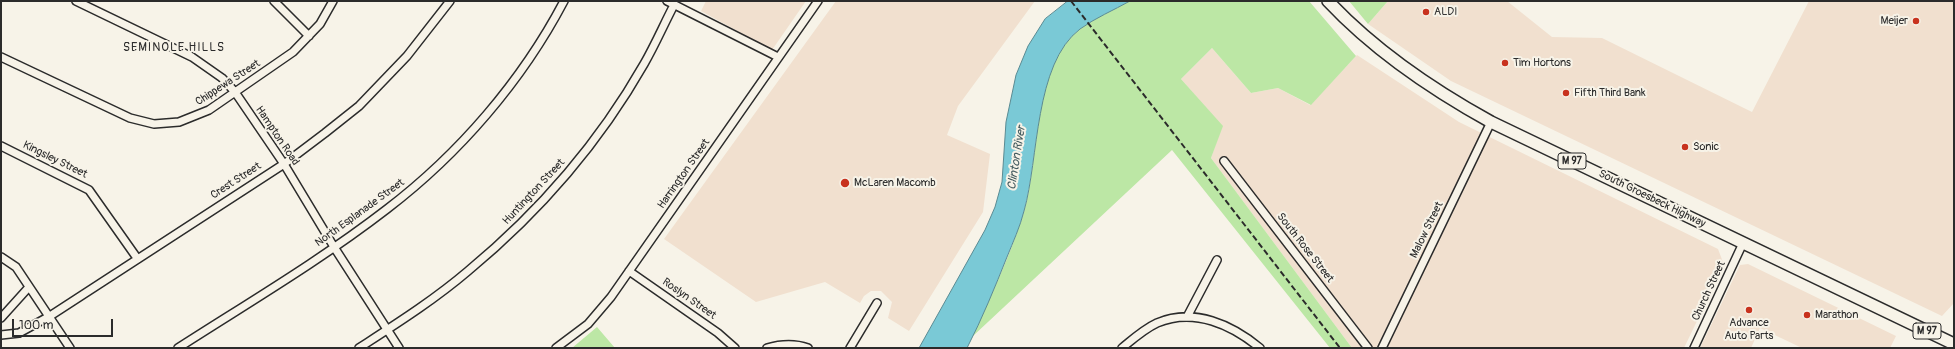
<!DOCTYPE html>
<style>
body{margin:0}
#map{position:relative;width:1955px;height:349px;overflow:hidden;background:#f7f3e8;font-family:Pangolin,sans-serif}
canvas{display:block}
.frame{position:absolute;inset:0;border:2px solid #2b2b2b;pointer-events:none}
.scale{position:absolute;left:12px;top:319px;width:101px;height:18px;box-sizing:border-box;border:2px solid #2b2b2b;border-top:0;padding-left:5px;font-size:12px;line-height:14px;white-space:nowrap;color:#2b2b2b;-webkit-text-stroke:3px #f7f3e8;paint-order:stroke}
</style>
<div id="map">
<canvas width="1955" height="349"></canvas>
<div class="frame"></div>
<div class="scale">100 m</div>
</div>
<script>
const ctx = document.querySelector('canvas').getContext('2d');
ctx.lineJoin = 'round';
function fill(path, color) { ctx.fillStyle = color; ctx.fill(path, 'evenodd'); }
function stroke(path, color, width, dash) { ctx.strokeStyle = color; ctx.lineWidth = width; ctx.lineCap = dash ? 'butt' : 'round'; ctx.setLineDash(dash || []); ctx.stroke(path); }
function label(font, color, halo, rows, align = 'center') {
  ctx.font = font + ' Pangolin,sans-serif'; ctx.lineWidth = 4; ctx.setLineDash([]); ctx.textBaseline = 'middle'; ctx.strokeStyle = halo; ctx.fillStyle = color; for (const [text, x, y, turn = 0] of rows) {
    ctx.save(); ctx.translate(x, y); ctx.rotate((+turn || 0) * Math.PI / 180); ctx.textAlign = isNaN(turn) ? turn : align; if (halo) ctx.strokeText(text, 0, 0); ctx.fillText(text, 0, 0); ctx.restore();
  }
}
const built = new Path2D(`
 M706 1H806L772 50 701 11Z
 M836 1H1035L958 106 947 135 990 154 983 212 909 331 888 318 892 302 881 291H871L864 296 860 303 825 282 756 302 664 239Z
 M1388 1H1507L1552 37 1602 38 1752 112 1809 1H1954V303L1942 316 1451 81 1368 24Z
 M1212 48 1251 93 1278 88 1310 105 1357 55 1459 122 1718 249 1724 265 1684 348H1352L1211 158 1222 126 1181 79Z
 M1748 264 1896 336 1890 348H1802L1760 328 1751 348H1700L1740 265Z`);
const green = new Path2D(`
 M1130 1H1309L1356 56 1311 105 1278 88 1251 93 1212 48 1181 79 1223 126 1211 158 1352 348H1330L1172 150 973 336C991 295 1011 254 1024 212 1040 158 1032 66 1080 29 1094 18 1114 10 1130 1Z
 M1349 1H1388L1368 24Z
 M597 327 615 348H572Z`);
const water = new Path2D(`
 M1068 1H1130C1114 10 1095 18 1080 29 1034 64 1039 159 1024 211 1020 227 1013 242 1007 257 995 287 982 319 967 348H919L985 230 995 207 1002 182 1006 122 1016 75 1028 46 1045 19Z`);
const minor = new Path2D(`
 M76 1 192 57 222 78 235 92 284 164 334 247 399 348
 M274 1 309 36
 M667 1 778 57
 M1 57 130 118 154 124 179 122 209 110 293 52 320 24 333 1
 M1 146 89 190 137 258
 M1224 161 1368 348
 M1 257 16 267 70 348
 M629 271 718 333 735 348
 M1187 317 1217 260
 M1 318 29 287
 M1 335 19 333 50 316 284 164 325 133 359 106 407 56 450 1
 M178 348C248 303 321 260 387 209 459 154 522 81 564 1
 M359 348C396 324 434 300 468 271 538 213 599 143 644 64 655 45 664 24 674 5
 M556 348 588 324 611 297 818 1
 M767 348C781 344 794 343 808 348
 M850 348 877 303
 M1122 348C1133 339 1144 329 1157 323 1194 307 1232 325 1260 348
 M1382 348 1491 122
 M1694 348 1743 243`);
const primary = new Path2D(`
 M1328 1C1375 51 1431 89 1491 122L1954 344`);
const rail = new Path2D(`
 M1071 1 1340 348`);
const markers = [
 [1426,12,4,"#c8321e"],
 [1916,21,4,"#c8321e"],
 [1505,63,4,"#c8321e"],
 [1566,93,4,"#c8321e"],
 [1685,147,4,"#c8321e"],
 [845,183,5,"#c8321e"],
 [1749,310,4,"#c8321e"],
 [1807,315,4,"#c8321e"]
];
const shields = [
 [1572,161,28],
 [1927,331,28]
];
const shieldNames = [
 ["M 97",1572,161],
 ["M 97",1927,331]
];
const poiNames = [
 ["ALDI",1434,12],
 ["Meijer",1908,21,"right"],
 ["Tim Hortons",1513,63],
 ["Fifth Third Bank",1574,93],
 ["Sonic",1693,147],
 ["McLaren Macomb",854,183],
 ["Marathon",1815,315],
 ["Advance",1749,323,"center"],
 ["Auto Parts",1749,336,"center"]
];
const streetNames = [
 ["Chippewa Street",228,83,-33],
 ["Hampton Road",277,136,56],
 ["Kingsley Street",55,160,26],
 ["Harrington Street",684,174,-55],
 ["Crest Street",236,181,-33],
 ["Huntington Street",534,192,-47],
 ["South Groesbeck Highway",1652,199,26],
 ["North Esplanade Street",360,213,-36],
 ["Malow Street",1427,230,-64],
 ["South Rose Street",1305,248,52],
 ["Church Street",1709,291,-65],
 ["Roslyn Street",689,299,35]
];
const neighbourhoodNames = [
 ["SEMINOLE HILLS",174,48]
];
const waterNames = [
 ["Clinton River",1017,158,-81]
];
fill(built, '#f1e0cf');
fill(green, '#bce7a5');
fill(water, '#7ac9d6');
stroke(water, '#5a8a92', 1);
stroke(minor, '#2b2b2b', 10);
stroke(primary, '#2b2b2b', 14);
stroke(minor, '#f7f3e8', 7);
stroke(primary, '#f7f3e8', 11);
stroke(rail, '#2b2b2b', 2, [6, 3]);
for (const [x, y, r, color] of markers) { const dot = new Path2D(); dot.arc(x, y, r, 0, 2 * Math.PI); ctx.fillStyle = color; ctx.fill(dot); stroke(dot, '#f7f3e8', 1.5); }
for (const [x, y, w] of shields) { const box = new Path2D(); box.roundRect(x - w / 2, y - 8, w, 16, 3); ctx.fillStyle = '#f7f3e8'; ctx.fill(box); stroke(box, '#2b2b2b', 1); }
label('bold 10px', '#2b2b2b', null, shieldNames);
label('11px', '#2b2b2b', '#f7f3e8', poiNames, 'left');
label('11px', '#2b2b2b', '#f7f3e8', streetNames);
ctx.letterSpacing = '1px';
label('12px', '#2b2b2b', '#f7f3e8', neighbourhoodNames);
ctx.letterSpacing = '0px';
label('italic 12px', '#435a5e', '#f7f3e8', waterNames);
</script>
